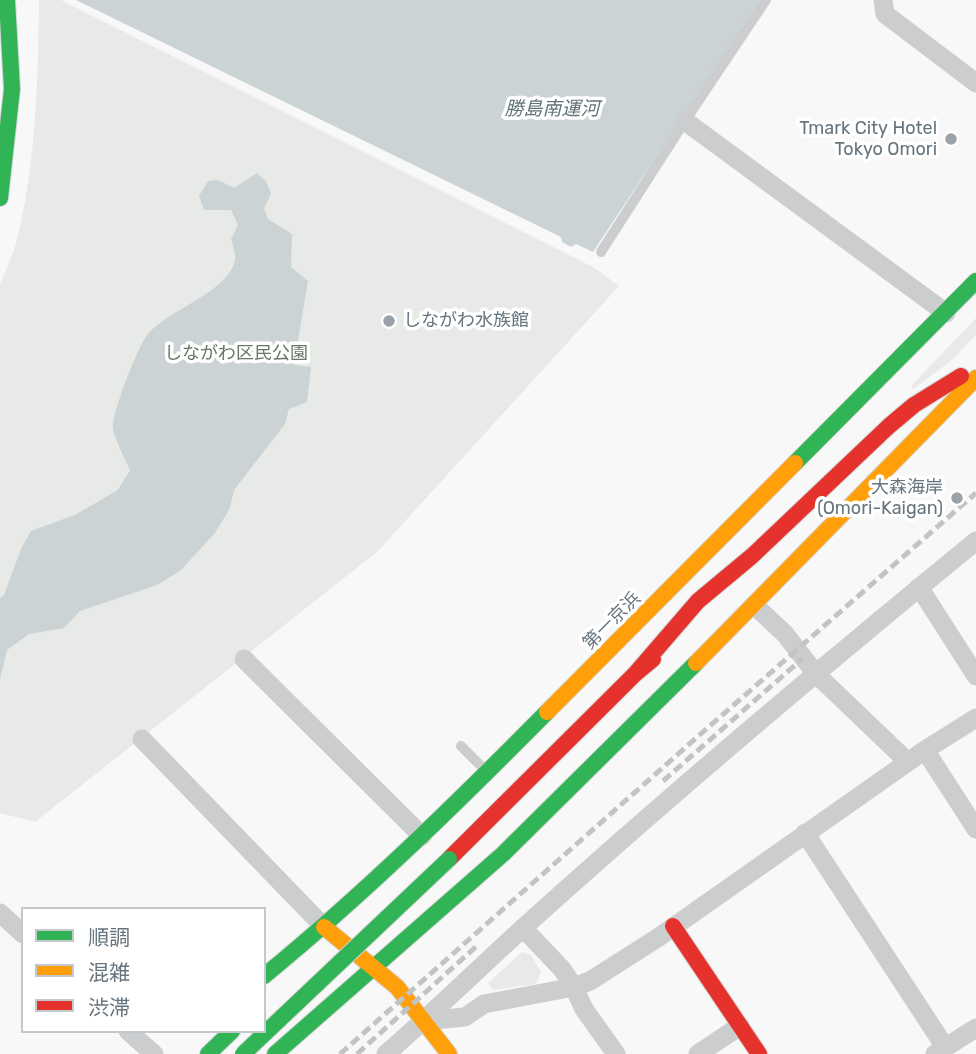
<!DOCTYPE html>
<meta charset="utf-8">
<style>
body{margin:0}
#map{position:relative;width:976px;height:1054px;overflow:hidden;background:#f8f8f8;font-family:Rubik,"Noto Sans JP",sans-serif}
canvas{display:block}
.legend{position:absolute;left:21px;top:907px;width:245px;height:126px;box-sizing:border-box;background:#fff;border:2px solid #c2c8cc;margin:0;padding:9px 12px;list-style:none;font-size:21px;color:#67757f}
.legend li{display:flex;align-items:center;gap:14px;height:35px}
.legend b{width:35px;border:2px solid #c2c8cc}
</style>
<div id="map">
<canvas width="976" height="1054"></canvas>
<ul class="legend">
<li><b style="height:9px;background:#30b455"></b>順調</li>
<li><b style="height:9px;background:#ff9f0a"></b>混雑</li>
<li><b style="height:9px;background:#e5322d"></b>渋滞</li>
</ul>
</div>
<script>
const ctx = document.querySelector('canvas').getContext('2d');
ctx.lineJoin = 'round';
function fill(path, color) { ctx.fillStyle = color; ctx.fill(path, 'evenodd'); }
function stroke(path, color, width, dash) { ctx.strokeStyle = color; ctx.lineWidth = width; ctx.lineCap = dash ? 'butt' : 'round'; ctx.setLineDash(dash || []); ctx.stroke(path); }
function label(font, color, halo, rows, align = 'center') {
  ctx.font = font + ' Rubik,"Noto Sans JP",sans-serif'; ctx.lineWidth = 7; ctx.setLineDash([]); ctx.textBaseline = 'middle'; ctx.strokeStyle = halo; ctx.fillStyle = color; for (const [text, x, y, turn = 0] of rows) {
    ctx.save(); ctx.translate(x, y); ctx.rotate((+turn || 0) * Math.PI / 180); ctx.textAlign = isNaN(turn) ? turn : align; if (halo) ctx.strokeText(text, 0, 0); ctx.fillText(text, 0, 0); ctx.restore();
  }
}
const green = new Path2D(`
 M39 0H61L593 267 619 286 377 552 35 822 0 813V285C5 270 13 255 17 240 36 162 38 80 39 0Z
 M976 318V335L951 361 913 389 911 386Z
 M522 952 531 955 541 972 536 984 493 990 488 983Z`);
const water = new Path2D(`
 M76 0H760L593 252 576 244 571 247 562 242 561 237Z
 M257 173 266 181 271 194 264 208 268 219 292 234 291 267 308 281 294 365 311 367 307 402 289 409 285 424 234 490 230 508 215 533 180 571 157 585 80 611 64 628 29 634 7 650 0 679V598L4 595 21 549 31 531 75 515 118 490 130 470C126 460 112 435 113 425 114 408 137 349 147 335 169 309 229 292 235 260 236 254 233 246 231 239L238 225 231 210H204L199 196 208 181 218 180 234 188Z`);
const lane = new Path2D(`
 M601 252 685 121 766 0
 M461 746 482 767`);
const street = new Path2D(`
 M883 0 885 14 976 83
 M685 121 946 313
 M919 587 976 676
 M754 605 785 634 816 674 908 762
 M244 659 422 836
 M142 739 324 927
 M925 750 976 829
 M805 833 945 1047 943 1054
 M0 913 23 934
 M523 928 562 969 574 987 584 1009 616 1054
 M424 1021 465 1017 484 1004 574 987 590 981 659 937 925 750 976 718
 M128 1031 154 1054
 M386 1054C433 1013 477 970 523 928 670 795 822 667 976 541
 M698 1054 740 1026
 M935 1054 976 1028`);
const fast = new Path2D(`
 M0 198 12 89 7 0
 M795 463 976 281
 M264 976C364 894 456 804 547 712
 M208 1054 232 1031
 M275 1054 503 854 696 663`);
const slow = new Path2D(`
 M696 663 976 378
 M547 712 795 463
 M324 927 397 987 449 1054`);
const jam = new Path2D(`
 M635 674 698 601 752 556 889 426 914 405 961 376
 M449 859 635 674 653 659
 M673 926 759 1054`);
const rail = new Path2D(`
 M663 781 802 659
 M340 1054 704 731 976 493
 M357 1054 479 944`);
const fastBridge = new Path2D(`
 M243 1054 449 859`);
const markers = [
 [951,139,7,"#9aa3a9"],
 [389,321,7,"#9aa3a9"],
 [957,498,7,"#9aa3a9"]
];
const poiNames = [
 ["Tmark City Hotel",937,129],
 ["Tokyo Omori",937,150],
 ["しながわ水族館",403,321,"left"],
 ["大森海岸",943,488],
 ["(Omori-Kaigan)",943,509]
];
const parkNames = [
 ["しながわ区民公園",236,354]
];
const streetNames = [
 ["第一京浜",612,621,-45]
];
const waterNames = [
 ["勝島南運河",552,110]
];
fill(green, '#e7eae6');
fill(water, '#cbd3d5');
stroke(fast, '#d4d5d6', 18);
stroke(slow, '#d4d5d6', 18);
stroke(jam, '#d4d5d6', 18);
stroke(lane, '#cbcdce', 10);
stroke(street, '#cbcdce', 19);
stroke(fast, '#30b455', 16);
stroke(slow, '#ff9f0a', 16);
stroke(jam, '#e5322d', 16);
stroke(rail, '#c2c3c4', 5, [10, 5]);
stroke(fastBridge, '#d4d5d5', 18, []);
stroke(fastBridge, '#30b455', 16);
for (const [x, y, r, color] of markers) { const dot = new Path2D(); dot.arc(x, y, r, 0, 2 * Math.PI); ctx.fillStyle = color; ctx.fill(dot); stroke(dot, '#fff', 2.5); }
label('18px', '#67757f', '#fff', poiNames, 'right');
label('18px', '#697866', '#fff', parkNames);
label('18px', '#67757f', '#fff', streetNames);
label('italic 19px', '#627378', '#fff', waterNames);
</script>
